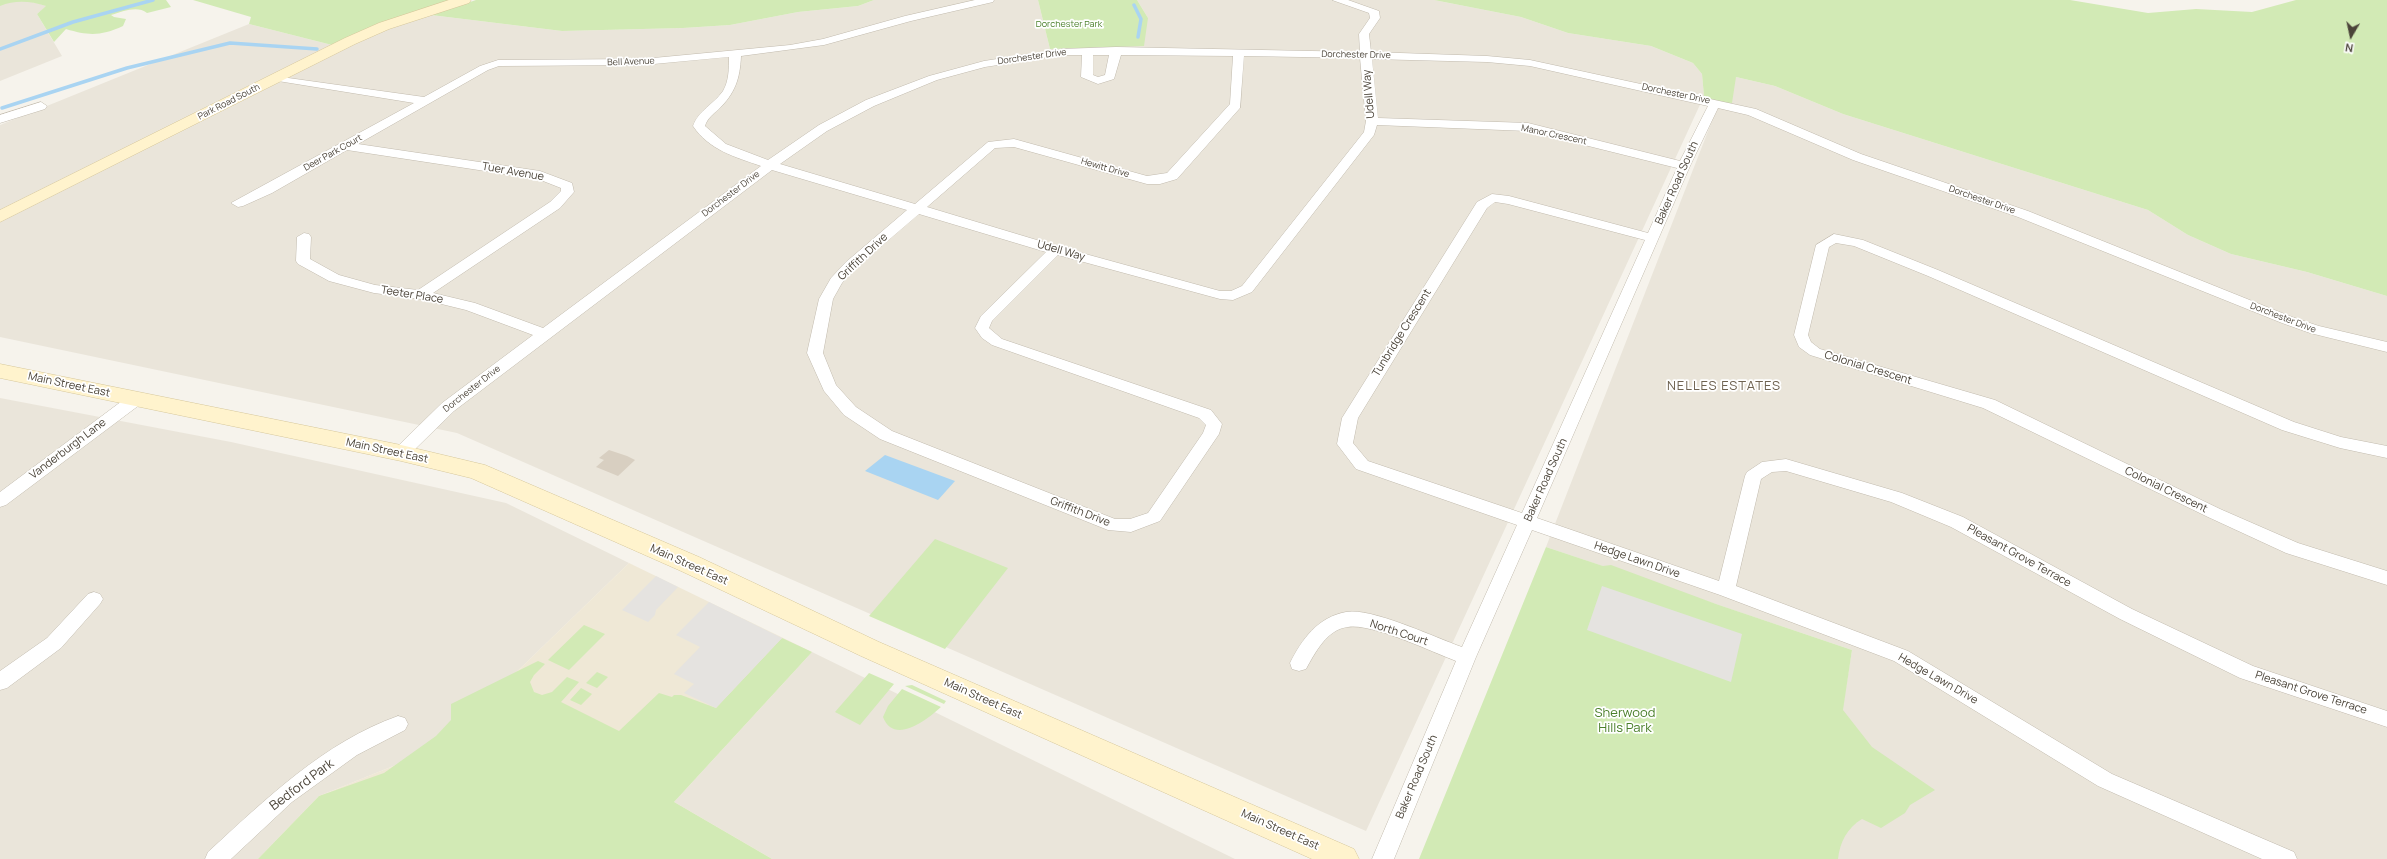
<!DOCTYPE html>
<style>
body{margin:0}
#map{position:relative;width:2387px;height:859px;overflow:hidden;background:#f6f3ec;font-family:Manrope,sans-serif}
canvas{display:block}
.north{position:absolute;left:2331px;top:16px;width:40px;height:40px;-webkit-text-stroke:3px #fff;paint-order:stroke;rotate:189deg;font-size:11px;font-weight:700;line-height:16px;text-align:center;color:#4b4439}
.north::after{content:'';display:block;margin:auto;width:14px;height:18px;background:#4b4439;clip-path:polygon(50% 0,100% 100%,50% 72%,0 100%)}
</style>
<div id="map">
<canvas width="2387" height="859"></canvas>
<div class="north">N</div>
</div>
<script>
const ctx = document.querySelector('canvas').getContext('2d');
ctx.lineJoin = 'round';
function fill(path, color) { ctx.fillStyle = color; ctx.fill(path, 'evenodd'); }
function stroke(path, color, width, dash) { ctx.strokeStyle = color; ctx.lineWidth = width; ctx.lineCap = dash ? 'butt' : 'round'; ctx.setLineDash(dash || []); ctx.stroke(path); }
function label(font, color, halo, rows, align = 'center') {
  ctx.font = font + ' Manrope,sans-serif'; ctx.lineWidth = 3.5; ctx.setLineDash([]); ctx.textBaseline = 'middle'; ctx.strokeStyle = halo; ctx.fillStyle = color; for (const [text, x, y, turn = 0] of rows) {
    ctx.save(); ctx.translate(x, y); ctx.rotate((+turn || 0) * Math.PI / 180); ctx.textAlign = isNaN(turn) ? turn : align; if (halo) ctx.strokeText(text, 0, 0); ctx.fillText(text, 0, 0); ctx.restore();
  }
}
const residential = new Path2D(`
 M9 0 29 1 47 6 37 14 62 56 0 81V5Z
 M874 0H1038L1050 49 1092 46 1148 18 1137 0H1434L1521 17 1568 33 1651 46 1693 63 1702 74 1704 96 1366 831 457 433 0 337V125L249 24 332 45 431 15 562 31 683 28 730 25 798 12 858 6Z
 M1736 77 1775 86 1843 114 2148 210 2188 235 2231 254 2307 272 2387 296V859H1818L1852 650 1546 547 1719 103Z
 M0 398 231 442 506 503 629 563 438 748 319 796 258 859H0Z
 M812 652 1235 859H772L674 802Z`);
const education = new Path2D(`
 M629 563 812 652 674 802 772 859H258L319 796 438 748Z`);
const green = new Path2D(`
 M0 0H166L171 7 147 13C137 5 122 12 111 15L114 17 126 19 123 26C101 36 89 36 66 29L54 42 37 14 46 6C30 1 15 0 0 6Z
 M193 0H451L332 45 249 24 251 17Z
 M476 0H874L858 6 798 12 730 25 683 28 562 31 431 15Z
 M1038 0H1137L1148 18 1144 46 1050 49Z
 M1434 0H2070L2148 13 2196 9 2252 12 2296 0H2387V296L2307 272 2231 254 2188 235 2148 210 1843 114 1775 86 1736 77 1732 103H1719L1704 96 1702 74 1693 63 1651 46 1568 33 1521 17Z
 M935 539 1008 568 945 649 869 616Z
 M1546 547 1603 566 1611 565 1716 604 1852 650 1843 710 1872 747 1935 790 1910 805 1905 813 1881 828 1862 819C1847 828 1840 842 1838 859H1419Z
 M584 625 605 634 569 670 548 660Z
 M782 638 812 652 674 802 772 859H258L319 796 384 773 436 736 451 720V704L538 661 545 664 534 675 530 682 534 692 542 695 552 692 567 677 579 682 561 702 619 731 659 693 672 697 674 695H681L716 708Z
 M597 672 608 677 597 688 586 683Z
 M869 673 894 684 860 725 835 712Z
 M912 685 946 701 944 704 905 686Z
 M581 688 592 694 581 705 570 700Z
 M902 689 941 707C928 719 894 746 883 717L888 706Z`);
const parking = new Path2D(`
 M656 576 678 587 656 610 655 615 648 622 622 610Z
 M1602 586 1742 634 1731 682 1587 630Z
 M709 602 782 638 716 708 684 693 694 684 674 674 700 647 676 635Z`);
const water = new Path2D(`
 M885 455 955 481 938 500 865 471Z`);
const stream = new Path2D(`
 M1134 5 1141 19 1138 37
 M0 49 73 22 153 0
 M2 108 127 68 230 43 317 49`);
const building = new Path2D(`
 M609 450 627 456 635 460 618 476 596 467 604 460 599 458Z`);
const street = new Path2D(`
 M975 0H994L993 2 911 21 824 45 741 56C740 79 735 93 719 109 713 114 707 119 705 126L726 144 768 160 819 125 866 100 929 76 984 61 1062 49 1116 47 1360 52 1359 34 1370 18 1369 13 1332 0H1348L1379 11 1380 18 1369 34 1371 52 1487 56 1530 60 1756 109 1861 154 2028 211 2292 317 2319 326 2387 342V352L2310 333 2282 323 2018 217 1853 160 1748 115 1718 108 1690 166 1537 518 1719 581 1745 476 1747 472 1762 462 1786 459 1902 493 1963 517 2132 609 2253 666 2387 711V727L2240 678 2120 619 1951 527 1891 502 1786 471 1772 472 1761 479 1736 586 1908 651 2112 774 2294 852 2297 859H2262L2098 786 1894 661 1720 595 1532 530 1476 657 1394 859H1372L1456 661C1432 652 1372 623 1348 627 1327 629 1315 653 1306 669L1299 671 1292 669 1290 663C1302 639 1318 617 1346 612 1371 607 1436 638 1462 647L1517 525 1356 469 1337 444 1342 418 1477 202 1492 194 1509 196 1648 233 1677 168 1528 131 1377 125 1374 135 1252 292 1233 300 1220 299 1058 255 992 321 989 328 1002 339 1211 410 1222 424 1219 434 1160 521 1131 532 1108 530 880 439 844 415 824 391 807 353 819 299 831 278 846 262 907 210 772 170 454 411 407 457 401 459 395 457 393 453 395 449 442 403 533 335 466 310 421 299 374 293 329 281 298 264 296 261 297 237 304 233 309 234 311 237 310 259 339 275 375 285 418 290 550 202 561 191V188L538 179 347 150 272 193 243 206 238 207 231 203 414 103 278 81 272 78 274 76 424 97 480 66 498 60 643 59 790 45 823 39 905 16ZM1062 55H1082L1081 77 1098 84 1114 79 1121 55 1233 56 1230 104 1167 173 1147 176 1014 139 988 142 915 204 780 164 827 131 874 106 937 80 985 67ZM1093 55H1109L1105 75 1098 77 1093 75ZM1244 56 1360 58 1366 121 1364 132 1242 286 1231 291H1220L1060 247 927 207 995 148 1014 147 1147 184H1160L1177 179 1240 108ZM729 57C729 68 729 81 723 91 714 104 698 111 693 126 709 150 735 157 761 166L543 328 475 303 433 293 560 208 574 192 572 183 540 171 358 144 488 70 499 66 643 65ZM1372 59 1487 62 1530 66 1708 106 1680 161 1528 123 1378 118ZM1495 202 1508 204 1645 240 1522 513 1368 461 1353 443 1358 418 1487 208ZM919 214 1046 252 981 316 975 328 982 338 992 345 1199 418 1206 425 1203 433 1148 513 1130 519H1115L892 431 856 407 836 385 823 353 833 299 842 283 856 268Z
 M41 102 47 106 45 109 0 123V115Z
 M1834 234 1863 240 1938 270 2294 422 2341 437 2387 446V458L2340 448 2282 430 1928 276 1854 246 1836 243 1829 247 1808 335 1811 342 1820 349 1995 400 2220 509 2298 543 2387 571V585L2286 553 2208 517 1983 408 1810 355 1799 347 1794 335 1816 245Z
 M136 394 142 395 144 399 142 403 6 505 0 507V492L130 395Z
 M94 592 100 594 103 599 100 604 61 648 7 688 0 690V671L47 638 88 594Z
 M398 716 405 718 408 724 405 730 357 755 292 802 231 859H205L208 852C265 800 324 742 398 716Z`);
const secondary = new Path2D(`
 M449 0H471L469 3 389 29 355 44 0 222V210L345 38 379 23Z
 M0 364 401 445 485 465 699 557 879 642 1354 849 1359 859H1312L861 656 681 571 471 478 401 461 0 378Z`);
const farParknames = [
 ["Dorchester Park",1069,24]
];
const farStreetnames = [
 ["Dorchester Drive",1356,55,1],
 ["Dorchester Drive",1032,57,-8],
 ["Bell Avenue",631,62,-2],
 ["Dorchester Drive",1676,94,12],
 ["Park Road South",229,102,-27],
 ["Manor Crescent",1554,135,12],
 ["Deer Park Court",333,153,-29],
 ["Hewitt Drive",1105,168,16],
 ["Dorchester Drive",731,194,-37],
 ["Dorchester Drive",1982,200,19],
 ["Dorchester Drive",2283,318,21],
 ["Dorchester Drive",472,389,-38]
];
const streetNames = [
 ["Udell Way",1369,94,-95],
 ["Tuer Avenue",513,172,10],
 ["Baker Road South",1677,183,-66],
 ["Udell Way",1061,251,16],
 ["Griffith Drive",863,257,-43],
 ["Teeter Place",412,295,9],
 ["Tunbridge Crescent",1402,333,-58],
 ["Colonial Crescent",1868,368,17],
 ["Main Street East",69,385,12],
 ["Vanderburgh Lane",68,449,-37],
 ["Main Street East",387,451,12],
 ["Baker Road South",1546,480,-66],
 ["Colonial Crescent",2166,490,26],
 ["Griffith Drive",1080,512,21],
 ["Pleasant Grove Terrace",2019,556,29],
 ["Hedge Lawn Drive",1637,560,19],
 ["Main Street East",689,565,24],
 ["North Court",1399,633,18],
 ["Hedge Lawn Drive",1938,679,30],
 ["Pleasant Grove Terrace",2311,693,18],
 ["Main Street East",983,699,24],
 ["Baker Road South",1417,777,-67],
 ["Main Street East",1280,830,24]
];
const quarterNames = [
 ["NELLES ESTATES",1724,386]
];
const nearParknames = [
 ["Sherwood",1625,713],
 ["Hills Park",1625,728]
];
const nearStreetnames = [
 ["Bedford Park",302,785,-37]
];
fill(residential, '#eae5da');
fill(education, '#efe8d6');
fill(green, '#d2eab5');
fill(parking, '#e5e3e0');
fill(water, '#a9d4f2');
stroke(stream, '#a9d4f2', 3.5);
fill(building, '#d8cfc1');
stroke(street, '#c2bbae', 1);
stroke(secondary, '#d6c79b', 1);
fill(street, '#fff');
fill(secondary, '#fff3cd');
label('9px', '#4a7f2a', '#fff', farParknames);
label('9px', '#4b4439', '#fff', farStreetnames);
label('11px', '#4b4439', '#fff', streetNames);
ctx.letterSpacing = '1px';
label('13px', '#6e6250', '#fff', quarterNames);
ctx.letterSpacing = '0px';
label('13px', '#4a7f2a', '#fff', nearParknames);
label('13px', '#4b4439', '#fff', nearStreetnames);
</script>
